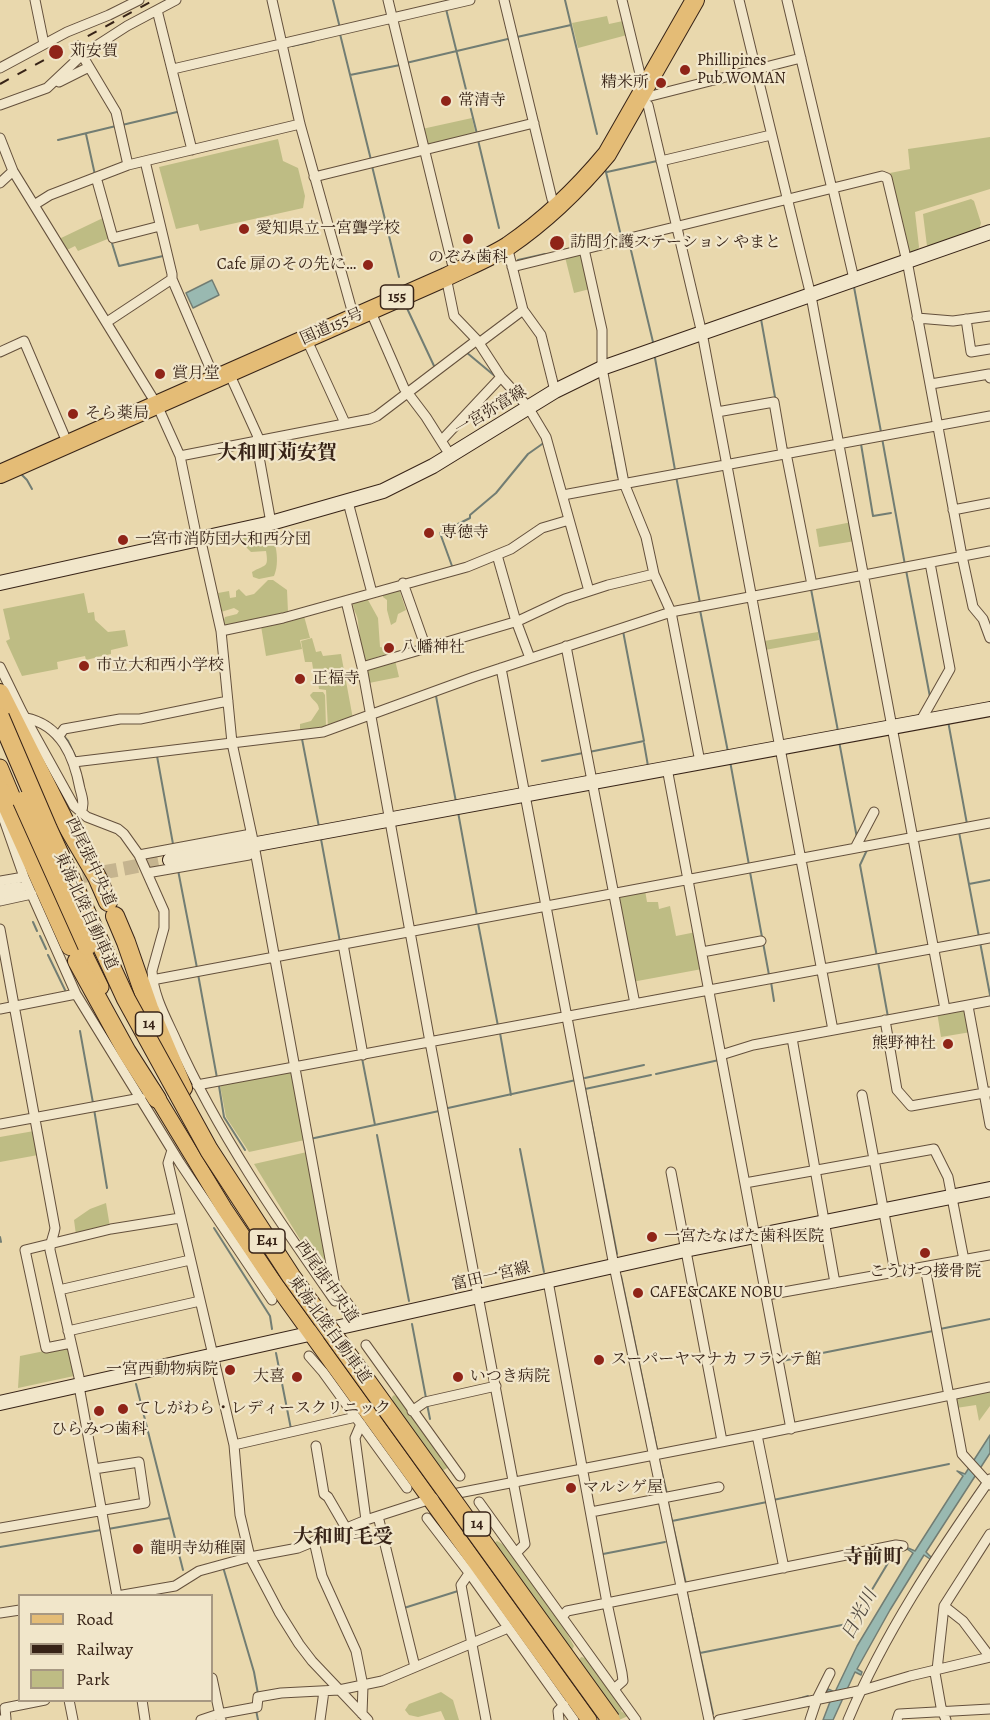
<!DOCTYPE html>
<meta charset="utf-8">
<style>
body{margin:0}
#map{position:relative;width:990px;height:1720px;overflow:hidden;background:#e9d8ad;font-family:Alegreya,serif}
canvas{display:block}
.legend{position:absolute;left:18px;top:1594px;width:195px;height:108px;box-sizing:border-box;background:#f1e6ca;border:2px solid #a79882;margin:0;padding:8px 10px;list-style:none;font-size:18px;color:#372317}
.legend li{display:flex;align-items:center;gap:12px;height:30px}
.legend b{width:30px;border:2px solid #a79882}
</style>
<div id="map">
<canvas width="990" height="1720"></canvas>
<ul class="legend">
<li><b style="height:8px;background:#e4bc76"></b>Road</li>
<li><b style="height:8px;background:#372317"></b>Railway</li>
<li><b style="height:16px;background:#bebc84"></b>Park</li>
</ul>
</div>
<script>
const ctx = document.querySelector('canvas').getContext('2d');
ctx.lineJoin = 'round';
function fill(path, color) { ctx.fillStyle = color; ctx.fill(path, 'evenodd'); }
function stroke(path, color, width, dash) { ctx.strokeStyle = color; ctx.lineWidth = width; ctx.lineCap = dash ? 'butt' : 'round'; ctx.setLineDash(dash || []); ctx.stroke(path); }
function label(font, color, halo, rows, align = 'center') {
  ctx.font = font + ' Alegreya,"Noto Serif JP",serif'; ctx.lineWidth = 4.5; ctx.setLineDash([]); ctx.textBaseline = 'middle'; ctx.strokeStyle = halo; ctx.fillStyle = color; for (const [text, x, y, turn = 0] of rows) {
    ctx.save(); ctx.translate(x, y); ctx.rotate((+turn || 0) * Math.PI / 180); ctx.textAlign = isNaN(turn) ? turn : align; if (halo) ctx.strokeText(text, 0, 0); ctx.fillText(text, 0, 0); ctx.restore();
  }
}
const green = new Path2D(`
 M607 16 609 24 623 21 627 35 578 48 572 23Z
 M472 118 476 136 429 147 426 144 422 129Z
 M990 137V189L915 212 919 247 918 250 909 254 890 173 910 169 908 149Z
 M278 139 283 161 298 168 305 196 303 208 200 231 198 224 176 229 159 167Z
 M971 199 974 201 981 223 979 230 927 246 923 214Z
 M105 217 110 238 78 251 75 246 67 250 59 239Z
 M581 253 590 289 574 293 565 257Z
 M852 522 855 541 819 547 816 529Z
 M266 528C277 537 280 564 274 576L259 579 253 577 252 572C265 564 269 569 266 551L251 552 243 544 239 543 238 537Z
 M268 580H273L287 590 288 612 225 625 224 620 225 617 237 614 239 611 234 608 221 612 218 593 229 591 230 598 236 597V591L239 589 246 596 254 594Z
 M399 589 406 610 398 614 396 622 391 625 387 610V600L383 597V594Z
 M84 593 88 613 94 612 95 620 108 632 125 630 128 646 111 650V654L86 660 85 656 57 662 58 669 22 676 6 641 10 639 3 609Z
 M365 599 368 600 378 618 380 647 384 648 386 654 365 661C362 648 359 635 358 622 358 615 353 611 353 604Z
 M304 616 310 638 300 640 302 649 266 656 261 626Z
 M818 632 819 640 765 650 764 641Z
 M312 638 316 652 321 651 323 656 341 654 353 719 328 728 326 690 319 689 317 675H314L312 662H305L301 641Z
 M395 660 399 677 369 683 367 670Z
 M313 692H323L325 695 326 727 322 729 300 731V724L311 721 319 709C318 701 312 701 310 695Z
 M645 890 647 902H658L659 909 670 906 676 936 696 932 702 969 632 982 616 895Z
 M966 1007 971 1032 941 1037 937 1012Z
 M291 1072 305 1140 249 1152 226 1117 220 1085Z
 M34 1131 38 1155 0 1162V1137Z
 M307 1152 330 1278H327L301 1241 254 1164Z
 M106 1203 110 1227 76 1235 74 1220 90 1209Z
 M69 1346 74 1376 18 1388 20 1356Z
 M990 1391V1406L979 1421 976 1405 956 1408 954 1400 956 1397Z
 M394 1395 399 1398 441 1456 440 1459 449 1467 442 1471 393 1403 392 1397Z
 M497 1541 504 1545 561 1623 574 1646 571 1652 557 1630 554 1629 493 1544Z
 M581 1657 585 1658 589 1662 622 1708 621 1711 628 1716 619 1720 578 1662Z
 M441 1692 453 1700 459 1720H445L441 1711 418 1717 409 1715 405 1710 409 1704Z`);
const water = new Path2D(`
 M212 280 219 295 193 308 186 293Z
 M990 1435V1453L926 1552 931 1557 930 1559 924 1555 890 1610 857 1669 862 1672 861 1675 855 1672 833 1720H823L833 1694 827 1691 828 1689 835 1692 857 1646 913 1553 907 1549 908 1548 915 1551 963 1476 957 1471 965 1474Z`);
const stream = new Path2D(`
 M333 0 340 28
 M565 0 597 134
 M446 9 477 134
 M340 34 371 160
 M517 37 571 25
 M292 46 314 41
 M406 63 512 38
 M350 75 400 65
 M122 125 177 112
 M86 134 95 175
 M58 140 116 126
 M478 140 499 228
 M372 166 399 277
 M605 168 621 236
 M607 172 657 161
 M111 240 119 266 163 256
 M629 242 653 342
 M518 260 545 254
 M854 287 881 432
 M405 304 435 368
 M761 319 775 397
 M466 352 496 377
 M655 358 675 470
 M882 438 905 565
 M861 444 873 516 891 513
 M612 445 618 477
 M20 473 27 480 32 489
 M676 476 700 603
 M452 566 440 533 470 518V515L496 493 528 454 545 442
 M906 570 930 697
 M811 589 838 731
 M700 610 728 752
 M436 696 456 802
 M948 721 967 824
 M63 735 68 741 76 758
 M302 739 319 827
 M839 741 857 838
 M644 743 648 766
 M589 752 644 741 623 631
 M157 756 173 844
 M542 761 583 753
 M730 761 749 865
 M458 812 477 916
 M959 832 979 937
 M321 839 340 942
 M867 850 860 865 877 957
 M178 870 197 968
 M750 872 769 975
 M969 884 990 880
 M33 922 37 931
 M478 923 498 1026
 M40 936 46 949
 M980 942 990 995
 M48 955 65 990
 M878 962 888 1017
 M198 974 217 1078
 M771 982 774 1001
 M80 1031 93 1103
 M500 1033 511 1095
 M362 1058 375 1125
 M656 1074 719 1060
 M585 1078 644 1065
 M219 1086 224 1117 245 1150
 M448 1108 576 1080
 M94 1109 107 1188
 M377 1135 409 1301
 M310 1139 439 1111
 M520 1149 544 1272
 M214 1228 270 1316 272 1329
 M0 1237 1 1242
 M617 1254 585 1089 651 1075
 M621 1276 657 1449
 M412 1324 426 1398
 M940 1329 990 1319
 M276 1353 291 1429
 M782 1361 933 1331
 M136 1384 183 1570
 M427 1404 430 1419
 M659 1460 667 1494
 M773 1500 949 1464
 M668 1503 686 1584
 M672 1521 767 1502
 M108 1529 170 1518
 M0 1547 101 1530
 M603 1554 665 1542
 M223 1567 254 1672 258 1694
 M687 1593 713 1714
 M404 1608 458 1591
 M700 1653 852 1623 897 1548
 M798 1699 808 1696
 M256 1710 258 1720`);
const secondaryTunnel = new Path2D(`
 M62 880 170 860`);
const street = new Path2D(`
 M35 0 44 44
 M272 0 300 124 351 307
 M388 0 452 263
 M504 0 552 199
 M622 0 641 78 643 95 645 103 648 105 703 338 833 1030
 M739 0 811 296 945 1009
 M787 0 832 189
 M157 10 192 150
 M82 55 116 112 128 165
 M0 68 67 32 109 15 139 0
 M173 69 470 0
 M59 82 89 67
 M643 98 801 58
 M0 105 47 88 82 55 127 26 176 0
 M0 138 13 171 157 405 180 456 196 534 202 546 221 631 232 743 254 845 335 1286 361 1322
 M145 161 172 274V279L211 370
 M661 161 771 135
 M96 177 113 238 160 226
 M314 177 534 123
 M0 183 13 171
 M833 189 854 279
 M34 205 50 195 128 165 300 124
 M507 246 523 310 541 335 555 391
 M584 249 602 330V368L624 483 646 537 654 574 671 612 700 762
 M512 267 882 176 887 178 908 266 962 556 973 607 983 619 990 638
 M446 277 454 316 477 340 501 377 528 407 546 437 589 591
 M370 310 404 388 426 417 450 455
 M917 318 953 321 990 316
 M966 319 971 352 990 349
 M107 322 172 279
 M306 338 345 423
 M479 343 523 310
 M0 352 24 341 64 435
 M229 373 259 439
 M931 384 989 374 990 378
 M717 412 774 402 783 454
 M256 440 271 523
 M442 440 501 377
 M786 453 812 585
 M180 456 370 419 377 416 477 340
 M563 495 990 416
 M348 502 372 593
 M953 510 990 503
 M497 555 515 618 530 658
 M403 583 426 648
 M346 601 362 667 430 1042 525 1544 516 1553
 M221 631 283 618 467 567 511 549 542 528 569 520
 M566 646 635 1004
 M0 667 22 712 74 806 87 817 118 829 124 834 139 855 164 911V928L152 971C153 995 166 1018 176 1040 218 1133 276 1217 335 1301
 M362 667 518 621 565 599 608 585 654 574
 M501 668 614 1266 709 1720
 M26 718C61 725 74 757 80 789 82 796 85 805 81 812
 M920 722 950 669 930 563
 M59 736 64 729 120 719H140L228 701
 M74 762 323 732 474 677 671 612 990 551
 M667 768 791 1429
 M2 814 24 877 76 994 180 1163 272 1300
 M855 848 874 812
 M139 855 246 835 254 845 249 855 147 873
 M0 881 24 877
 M0 901 32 894
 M0 929 55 1228C54 1236 50 1242 50 1250L81 1386
 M343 944 363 1055
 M702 952 761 941
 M152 980 990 823
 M968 1006 990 1125
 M0 1009 76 994
 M885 1020 897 1090 911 1106 990 1092
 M792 1038 835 1283
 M721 1055 753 1045 990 1001
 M197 1085 990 938
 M862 1095 895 1272
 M0 1124 141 1098
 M172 1150 168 1163 234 1445 240 1515 250 1557 279 1612 299 1644 312 1661 368 1720
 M671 1172 722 1441
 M745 1183 934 1149 948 1177 964 1260
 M925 1267 949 1396
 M548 1281 607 1603 622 1673 623 1681 614 1689
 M59 1290 190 1260
 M767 1295 990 1255
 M68 1331 200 1301
 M71 1343 46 1348 25 1250 111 1229 180 1218
 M366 1345 460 1476
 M309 1356 323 1372 407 1488
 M79 1386 117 1596
 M951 1395 962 1454 990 1485
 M412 1411 425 1402 496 1386
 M361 1424 355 1438 366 1520
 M757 1435 784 1568
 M234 1445 356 1417
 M316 1446 324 1494 328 1497 346 1528
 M448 1495 757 1435 990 1387
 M479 1502 636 1720
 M591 1512 719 1487
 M378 1516 415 1667
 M427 1518 470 1574 574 1720
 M0 1528 145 1503 139 1462 94 1469
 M314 1541 322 1576 356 1651 363 1686 362 1714
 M472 1569 461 1585 486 1720
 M117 1596 175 1586 199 1571 250 1557 298 1548 366 1520 434 1498
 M944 1606 963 1621 990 1657
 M0 1613 20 1610
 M562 1617 567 1611 896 1545 903 1546
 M212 1678 221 1720
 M69 1700 73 1720
 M142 1700 145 1720
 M0 1720 6 1719 5 1708 45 1700
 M201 1720 219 1714 257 1707 258 1697 281 1693 339 1690 382 1681 508 1628
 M320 1720 324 1691
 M559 1720 558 1711 564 1705
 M719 1720 863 1690 910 1676 990 1657
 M810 1720 817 1699 830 1673
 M848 1720C884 1634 937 1555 990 1479
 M897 1720 899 1714 990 1709
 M946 1720 941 1707 935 1673 937 1670 944 1606 990 1534`);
const secondary = new Path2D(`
 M0 583 271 523 383 491 433 466 555 391 602 368 990 232
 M170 860 990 709
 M0 892 19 889
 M0 1403 685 1250 990 1189`);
const primary = new Path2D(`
 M0 767 16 805
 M76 936 101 987
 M152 1089 224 1208 273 1281 589 1720`);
const highway = new Path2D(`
 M0 474 446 277C466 267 489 258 508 246 546 220 578 189 607 154L695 0
 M0 693 66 824 97 877 108 902
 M0 790 70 946
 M115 916 126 942 149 1008 183 1088
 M77 961 127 1052 157 1099`);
const rail = new Path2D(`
 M0 84 154 0`);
const highwayBridge = new Path2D(`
 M0 717 48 829 126 999 209 1150 291 1276 611 1720
 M22 801 87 946`);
const markers = [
 [56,52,8,"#8f2418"],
 [685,70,6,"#8f2418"],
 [661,83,6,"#8f2418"],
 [446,101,6,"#8f2418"],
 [244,229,6,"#8f2418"],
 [468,239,6,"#8f2418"],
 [557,243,8,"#8f2418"],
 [368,265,6,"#8f2418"],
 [160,374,6,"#8f2418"],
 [73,414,6,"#8f2418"],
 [429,533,6,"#8f2418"],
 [123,540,6,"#8f2418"],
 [389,648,6,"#8f2418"],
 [84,666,6,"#8f2418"],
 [300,679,6,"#8f2418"],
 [948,1044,6,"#8f2418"],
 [652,1237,6,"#8f2418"],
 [925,1253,6,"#8f2418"],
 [638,1293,6,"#8f2418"],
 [599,1360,6,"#8f2418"],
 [230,1370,6,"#8f2418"],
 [297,1377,6,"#8f2418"],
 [458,1377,6,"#8f2418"],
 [123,1409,6,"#8f2418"],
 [99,1411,6,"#8f2418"],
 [571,1488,6,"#8f2418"],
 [138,1549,6,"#8f2418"]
];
const shields = [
 [397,297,33],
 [149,1024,27],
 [267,1241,36],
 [477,1524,27]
];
const shieldNames = [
 ["155",397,297],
 ["14",149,1024],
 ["E41",267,1241],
 ["14",477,1524]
];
const poiNames = [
 ["苅安賀",70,52],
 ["Phillipines",697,61],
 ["Pub WOMAN",697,79],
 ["精米所",649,83,"right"],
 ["常清寺",458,101],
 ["愛知県立一宮聾学校",256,229],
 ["訪問介護ステーション やまと",570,243],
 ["のぞみ歯科",468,258,"center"],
 ["Cafe 扉のその先に…",356,265,"right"],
 ["賞月堂",172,374],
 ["そら薬局",85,414],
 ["専徳寺",441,533],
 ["一宮市消防団大和西分団",135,540],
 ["八幡神社",401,648],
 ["市立大和西小学校",96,666],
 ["正福寺",312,679],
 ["熊野神社",936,1044,"right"],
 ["一宮たなばた歯科医院",664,1237],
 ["こうけつ接骨院",925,1272,"center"],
 ["CAFE&CAKE NOBU",650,1293],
 ["スーパーヤマナカ フランテ館",611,1360],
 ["一宮西動物病院",218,1370,"right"],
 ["大喜",285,1377,"right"],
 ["いつき病院",470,1377],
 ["てしがわら・レディースクリニック",135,1409],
 ["ひらみつ歯科",99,1430,"center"],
 ["マルシゲ屋",583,1488],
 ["龍明寺幼稚園",150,1549]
];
const streetNames = [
 ["国道155号",332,327,-24],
 ["一宮弥富線",491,411,-31],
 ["西尾張中央道",90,862,65],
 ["東海北陸自動車道",85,911,65],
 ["富田一宮線",491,1277,-13],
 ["西尾張中央道",326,1282,55],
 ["東海北陸自動車道",329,1330,54]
];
const waterNames = [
 ["日光川",860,1615,-62]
];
const quarterNames = [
 ["大和町苅安賀",277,454],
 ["大和町毛受",343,1538],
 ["寺前町",873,1558]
];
fill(green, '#bebc84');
fill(water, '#99b9b1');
stroke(water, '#727d73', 1.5);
stroke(stream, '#727d73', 2);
stroke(secondaryTunnel, '#c5b48f', 14, [14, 7]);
stroke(street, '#64503c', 11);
stroke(secondary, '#372317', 16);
stroke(primary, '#372317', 17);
stroke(highway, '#372317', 20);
stroke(street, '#f1e6ca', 9);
stroke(secondary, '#f1e6ca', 14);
stroke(primary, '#e4bc76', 15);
stroke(highway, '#e4bc76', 18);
stroke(rail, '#372317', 2, [10, 10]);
stroke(highwayBridge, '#372317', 20, []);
stroke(highwayBridge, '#e4bc76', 18);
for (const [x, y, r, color] of markers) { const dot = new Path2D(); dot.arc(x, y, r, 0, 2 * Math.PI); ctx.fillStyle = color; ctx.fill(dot); stroke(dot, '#f1e6ca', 2); }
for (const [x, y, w] of shields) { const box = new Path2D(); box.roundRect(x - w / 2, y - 12, w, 24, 4.5); ctx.fillStyle = '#f1e6ca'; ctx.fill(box); stroke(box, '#372317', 1.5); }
label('bold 15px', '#372317', null, shieldNames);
label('16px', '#372317', '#f1e6ca', poiNames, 'left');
label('16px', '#372317', '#f1e6ca', streetNames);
label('italic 18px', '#50483e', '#f1e6ca', waterNames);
label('bold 20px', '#372317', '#f1e6ca', quarterNames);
</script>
